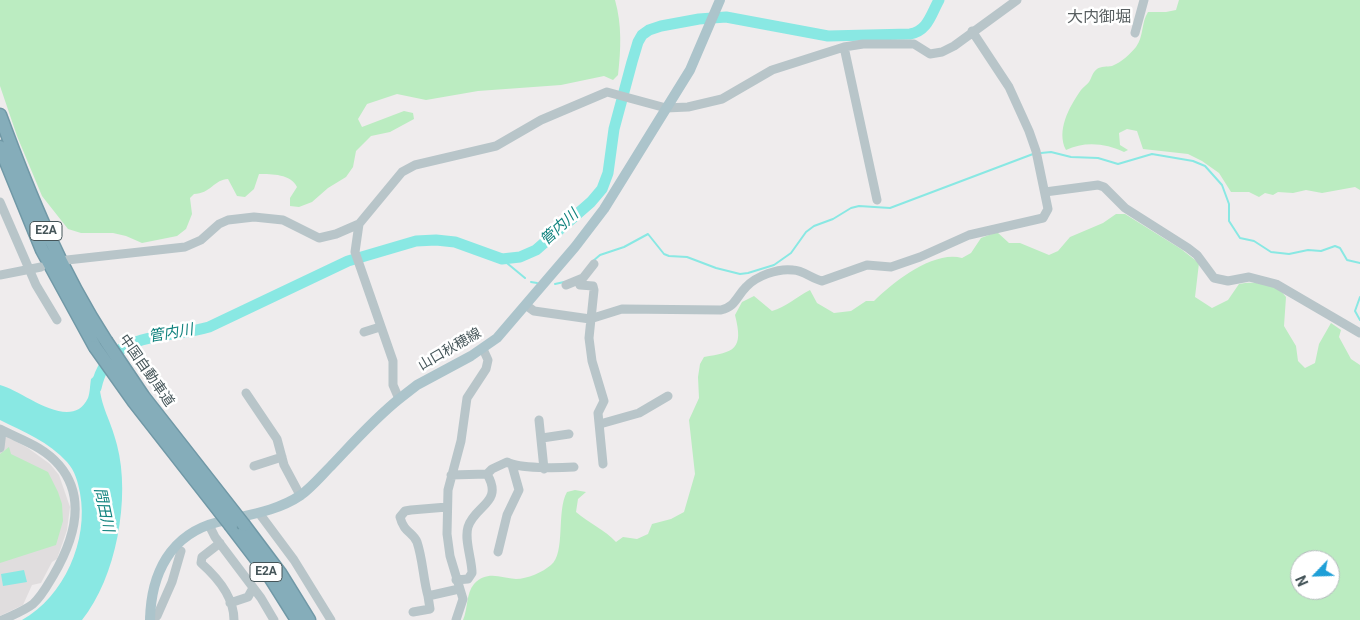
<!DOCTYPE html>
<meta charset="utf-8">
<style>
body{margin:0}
#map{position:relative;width:1360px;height:620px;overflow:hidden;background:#efeced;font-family:Roboto,sans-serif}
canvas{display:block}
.north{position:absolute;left:1290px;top:550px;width:50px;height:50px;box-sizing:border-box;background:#fff;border:1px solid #b5bbbd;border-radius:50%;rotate:246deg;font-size:14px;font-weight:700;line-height:20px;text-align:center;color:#455559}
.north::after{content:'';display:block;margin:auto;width:18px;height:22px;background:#1e9fd7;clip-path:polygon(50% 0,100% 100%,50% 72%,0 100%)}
</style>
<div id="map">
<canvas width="1360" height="620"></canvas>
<div class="north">N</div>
</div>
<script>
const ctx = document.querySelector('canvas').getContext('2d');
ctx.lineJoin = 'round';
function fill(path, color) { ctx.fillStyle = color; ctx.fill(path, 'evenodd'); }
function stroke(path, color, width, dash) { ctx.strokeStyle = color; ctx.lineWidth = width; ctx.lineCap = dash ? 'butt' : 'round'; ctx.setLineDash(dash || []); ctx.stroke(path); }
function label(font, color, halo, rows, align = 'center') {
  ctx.font = font + ' Roboto,"Noto Sans JP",sans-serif'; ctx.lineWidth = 5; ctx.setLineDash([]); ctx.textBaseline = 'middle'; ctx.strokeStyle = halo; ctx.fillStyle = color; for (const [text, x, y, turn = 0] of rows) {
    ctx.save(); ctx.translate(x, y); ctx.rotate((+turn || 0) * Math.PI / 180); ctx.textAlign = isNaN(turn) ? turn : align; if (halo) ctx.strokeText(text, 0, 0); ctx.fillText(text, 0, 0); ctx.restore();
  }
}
const education = new Path2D(`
 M6 436 28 448 50 464 59 475 70 507 67 530 57 559 52 562 41 583 32 585 23 605 0 616V450Z`);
const green = new Path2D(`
 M0 0H615C622 25 621 49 618 75L613 80 604 76 561 85 478 91 426 100 397 94 367 104 358 119 362 127 404 111 413 113 414 119 390 132 371 136 356 151 353 167 346 177 328 188 312 202 299 207 290 206V198L297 187C291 174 272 174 259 174L254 189 245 197 237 196 228 179C215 179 210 194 194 194L190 198 192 214 186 229 177 236 142 243 126 236 113 233H81L68 229 42 196 17 136 0 86Z
 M1179 0H1360V190L1355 187 1322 193 1306 190 1293 193 1278 192 1273 195 1265 193 1259 197 1249 192H1231L1219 173 1202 161 1188 154 1143 149 1137 131 1127 129 1119 133 1120 145 1128 150 1124 152C1106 143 1084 141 1066 150 1056 131 1069 107 1081 90 1083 87 1087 85 1089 82 1092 77 1092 73 1097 69 1101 66 1107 67 1112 66 1122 62 1129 55 1136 47 1144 36 1141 23 1148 12H1166L1176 10Z
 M1116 214H1125L1181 249 1199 263 1195 297 1212 308 1228 300 1239 284C1255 281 1276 283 1286 297L1284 326 1296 346 1298 361 1305 368 1315 363 1319 344 1331 323 1341 330 1339 337 1351 359 1360 365V620H463C468 609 466 593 474 584 487 570 501 578 516 579 527 579 543 572 551 565 566 553 556 511 567 492L575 490 586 492 578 499 576 512C589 523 605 530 616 542L623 537 637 539 648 534 652 524 671 519 684 512 695 474 689 420 699 398 698 377 700 364 704 357C734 352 744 350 735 315L742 302 754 296 772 311C786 307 796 297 810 290L817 303 834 313 851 311 866 301H874C893 282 934 250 962 258L971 253 981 238 997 232 1009 243H1020L1049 255 1058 251 1070 237 1103 223ZM1300 560H1330V590H1300Z
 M9 447 11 454 48 472 58 492 62 504 63 521 56 545 0 563V454Z`);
const water = new Path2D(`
 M99 372C98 405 110 416 117 445 131 498 116 578 82 620H22C64 597 89 540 80 493 78 482 75 471 67 462 49 442 24 432 0 420V385C22 390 71 434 88 398 90 393 90 385 91 379Z
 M24 570 27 582 3 586 1 574Z`);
const stream = new Path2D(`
 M1041 153 1051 152 1071 157 1098 158 1118 164 1152 154 1193 161 1205 166 1222 185 1229 204V221L1240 238 1254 241 1271 252 1289 254 1308 250 1321 251 1335 246 1340 248 1347 260 1360 263
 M502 259 525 278
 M593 261 600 255 624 247 648 234 664 254 669 256 687 257 716 268 740 274 748 273 774 265 791 253 806 232 814 226 833 219 851 208 859 206 890 208 1033 154
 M531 282 537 283
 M555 284 564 282
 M1360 297 1355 311 1360 320`);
const river = new Path2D(`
 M96 388C108 330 164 340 209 327L348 261 416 241 436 240 455 242 502 259 520 257 536 250 591 202 602 189 608 173 614 129 632 62 638 42 642 35 649 30 661 26 699 19 726 17 828 36 910 34C928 31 931 14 939 0`);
const minor = new Path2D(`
 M1135 33 1144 0
 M844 47 877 200
 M1045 192 1098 185 1104 187 1125 208 1188 248 1197 255 1214 278 1228 281 1249 277 1276 284 1360 333
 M0 202 36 285 57 320
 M359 224 355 252 393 361V385L399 399
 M67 260 185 247 201 240 219 224 228 220 254 217 283 220 319 238 336 234 359 224 402 172 415 165 496 146 541 120 607 92 666 108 688 107 722 99 772 70 844 47 863 44H914L930 54 942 52 954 46 1017 0
 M0 275 41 267
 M579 280 580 285 593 286 594 290 589 338 592 361 604 401 598 413 603 464
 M566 285 583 278 594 264
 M527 306 534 311 590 319 622 309 721 310C736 306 736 297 746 287 756 276 778 268 793 270 803 270 812 279 822 281L867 265 891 267 920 257 969 235 1043 218 1048 209 1036 151 1029 131 1009 87 972 31
 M364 332 380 327
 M246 393 277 439 284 465 300 495
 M539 420 544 469
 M600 424 639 413 668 396
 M0 429C21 440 43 446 59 465 88 499 73 542 53 576 47 586 42 596 33 604 24 611 13 615 2 620
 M542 438 569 434
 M0 448 2 431
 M254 466 282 457
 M451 475 487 474 492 469 507 462C519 469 558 468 574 467
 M447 507 411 510 405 511 400 517C404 533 413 532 417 542 423 560 423 578 428 596L459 589
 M259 513 294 560 331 620
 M209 525 215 537 261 598 274 620
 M220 543 202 557 201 563C218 578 234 597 234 620
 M498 552 507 515 519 490 512 465
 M456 580 468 579 472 573C472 559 464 540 468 527 475 505 504 503 487 474
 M230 603 248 597 253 588
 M413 612 430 609 428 596
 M150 617 157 616 172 582 181 551
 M456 620 463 599 450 556 447 534 448 490 461 441 467 398 486 369 488 360 483 349`);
const major = new Path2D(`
 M150 620C151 574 170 534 218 522 246 515 276 512 301 495 312 487 321 476 331 466 353 443 374 419 399 399L417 385 471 356 497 338 575 247 604 209 690 70 720 0`);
const highway = new Path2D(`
 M0 115C29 194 60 270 106 341
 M0 147 42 250 95 347
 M244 525 280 573 309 620
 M231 526 270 577 297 620`);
const highwayBridge = new Path2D(`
 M106 341 143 396 244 525
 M95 347 134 402 231 526`);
const shields = [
 [46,231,32],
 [266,572,32]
];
const shieldNames = [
 ["E2A",46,231],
 ["E2A",266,572]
];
const streetNames = [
 ["山口秋穂線",450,350,-30],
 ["中国自動車道",146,371,55]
];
const waterNames = [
 ["管内川",560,228,-43],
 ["管内川",171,334,-10],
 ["問田川",103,510,78]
];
const quarterNames = [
 ["大内御堀",1099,18]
];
fill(education, '#e0ddde');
fill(green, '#bbecc1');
fill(water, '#89e8e3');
stroke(stream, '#89e8e3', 2);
stroke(river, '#89e8e3', 11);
stroke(highway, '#7098a6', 15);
stroke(minor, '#b8c5c9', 9);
stroke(major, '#acc4cb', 10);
stroke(highway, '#85adba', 12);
stroke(highwayBridge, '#7098a6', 15, []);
stroke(highwayBridge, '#85adba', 12);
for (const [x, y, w] of shields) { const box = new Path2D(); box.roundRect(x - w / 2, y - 9.5, w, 19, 4); ctx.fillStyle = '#fff'; ctx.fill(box); stroke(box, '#455559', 1); }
label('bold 12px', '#455559', null, shieldNames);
label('14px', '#455559', '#fff', streetNames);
label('italic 15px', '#11837e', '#fff', waterNames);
label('16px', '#595f61', '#fff', quarterNames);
</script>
